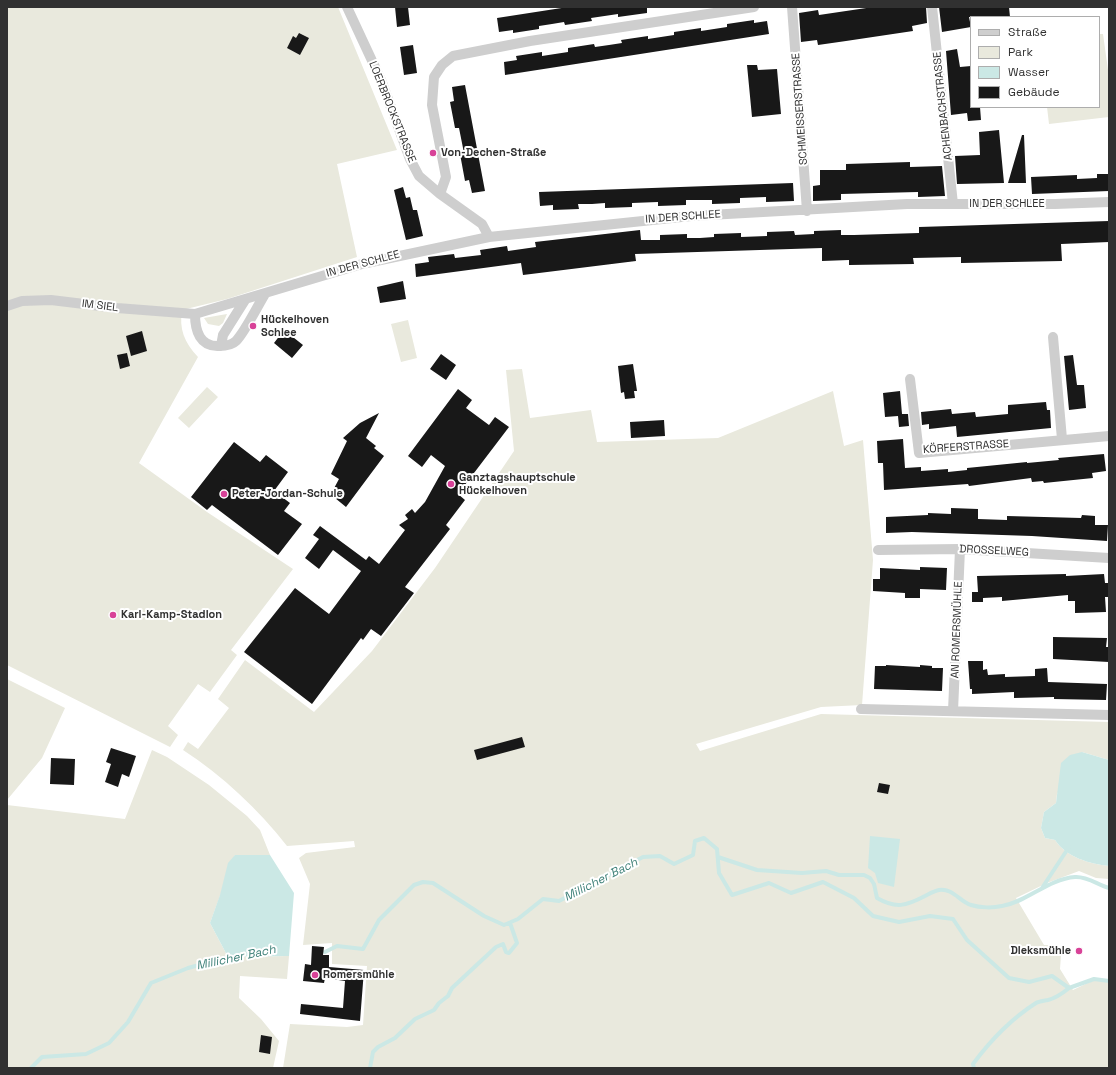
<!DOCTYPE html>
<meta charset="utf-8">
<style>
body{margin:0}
#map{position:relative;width:1116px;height:1075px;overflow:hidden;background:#fff;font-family:"Space Grotesk",sans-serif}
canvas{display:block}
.frame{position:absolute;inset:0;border:8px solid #313131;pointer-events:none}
.legend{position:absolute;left:970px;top:16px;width:130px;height:92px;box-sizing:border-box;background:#fff;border:1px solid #adadad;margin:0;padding:5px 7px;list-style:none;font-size:12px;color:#313131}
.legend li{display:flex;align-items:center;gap:8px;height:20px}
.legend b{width:20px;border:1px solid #adadad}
</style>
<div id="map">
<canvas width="1116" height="1075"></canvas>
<div class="frame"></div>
<ul class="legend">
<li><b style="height:5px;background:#cecece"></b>Straße</li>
<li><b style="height:11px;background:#e9e9dd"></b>Park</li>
<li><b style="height:11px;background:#cbe8e5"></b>Wasser</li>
<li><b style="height:11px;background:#181818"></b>Gebäude</li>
</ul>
</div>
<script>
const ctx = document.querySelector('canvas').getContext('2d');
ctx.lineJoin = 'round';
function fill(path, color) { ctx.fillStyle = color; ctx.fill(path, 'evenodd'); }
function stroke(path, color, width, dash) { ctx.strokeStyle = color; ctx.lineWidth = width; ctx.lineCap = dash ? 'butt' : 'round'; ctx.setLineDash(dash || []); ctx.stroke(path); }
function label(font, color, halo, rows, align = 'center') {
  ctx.font = font + ' "Space Grotesk",sans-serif'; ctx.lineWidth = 4; ctx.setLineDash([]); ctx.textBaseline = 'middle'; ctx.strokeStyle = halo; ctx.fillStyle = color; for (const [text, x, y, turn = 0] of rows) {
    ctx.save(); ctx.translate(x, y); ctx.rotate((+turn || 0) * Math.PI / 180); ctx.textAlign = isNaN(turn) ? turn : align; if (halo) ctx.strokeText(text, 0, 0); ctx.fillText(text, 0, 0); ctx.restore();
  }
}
const green = new Path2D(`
 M7 7H338L397 150 337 164 357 257 227 299 182 310C179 329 184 342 198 357L139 463 207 512 293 569 231 650 237 655 210 692 198 684 168 726 178 735 170 747 7 665Z
 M1099 34H1103L1109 77V117L1049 124 1047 107H1099Z
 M227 314 223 323 219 326 208 324 204 318Z
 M408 320 417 358 401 362 391 324Z
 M522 369 530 418 591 410 597 442 718 438 833 391 844 446 863 440 873 560 862 705 821 707 696 744 700 751 821 714 1109 722V760L1082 752 1057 794 1056 803 1044 812 1041 828 1045 838 1055 840C1066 857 1090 864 1109 866V879L1096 878 1079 871 1047 883 1016 898 1044 945H1052L1061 955 1060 969 1073 990 1094 980 1109 982V1068H283L290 1024 347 1027 363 1025 367 966 332 964V943L303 945 310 884 299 858 306 853 355 847 354 841 287 846C258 809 223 776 183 750L188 742 198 749 229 708 218 699 245 660 314 712 372 651 435 568 514 451 506 370Z
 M207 387 218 397 189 428 178 418Z
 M7 679 65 708 42 758 7 800Z
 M152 750 167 757 209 785 247 816 260 830 270 855H235L210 923 228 957 289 956 287 979 240 976 239 998 261 1019 279 1041 273 1068H7V805L125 819Z`);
const water = new Path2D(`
 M1082 752 1109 760V866C1090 864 1066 857 1055 840L1045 838 1041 828 1044 812 1056 803 1061 763 1070 755Z
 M870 836 900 839 894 887 878 883 875 873 868 868Z
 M235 855H270L294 893 289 956 228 957 210 923 220 895 228 863Z`);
const stream = new Path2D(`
 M718 857 757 870 802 873 826 871 839 875H864L870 878 874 884 877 898C896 909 906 906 925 896 929 894 934 891 939 890 953 888 960 902 971 905 980 908 993 908 1002 906 1027 902 1048 879 1075 877 1087 876 1098 885 1109 888
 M1042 888 1069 847
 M325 952 337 946 363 949 379 920 414 885 423 882 433 883 484 916 504 925 518 919 543 899 559 901 643 857 660 856 674 864 693 855 695 841 704 838 717 849 719 873 732 895 769 883 791 893 823 882 854 898 873 916 899 922 930 916 953 919 967 940 1009 978 1029 982 1052 976 1069 988 1094 979 1109 981
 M31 1068 42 1057 86 1054 109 1043 128 1022 151 983 188 968 233 956
 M370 1068 373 1052 378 1047 395 1038 415 1019 434 1010 439 1003 448 996 452 988 496 947 503 944 506 952 509 953 517 943 510 923
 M974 1068 973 1064C990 1041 1011 1019 1036 1003 1039 1001 1043 1001 1048 1000 1056 998 1063 993 1069 988`);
const building = new Path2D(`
 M395 7H408L410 25 397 27Z
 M568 7H647V13L618 17V14L591 18 592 21 565 25 564 22 552 24 539 26V29L513 33V30L499 32 497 18Z
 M873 7H926L927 23 912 26 913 31 846 41 818 45 817 40 801 42 799 13 818 10 819 15Z
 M939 7H1009L1010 17H969L971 27 942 32Z
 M754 20V23L767 21 769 34 505 75 504 62 517 60 516 56 542 52V56L568 52V48L594 44 595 47 609 45 622 43 621 40 648 36V39L674 35V32L701 28V31L727 27V24Z
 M299 33 309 38 300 55 287 48 293 36 296 38Z
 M413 45 417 73 404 75 400 47Z
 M957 49 960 67 971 66V107H980L981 120 968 121 967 113 951 115 946 51Z
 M747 65H757L758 70 777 69 781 114 752 117Z
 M465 85 485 191 472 193 469 180 465 181 460 154 464 153 459 128H455L450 102 454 101 452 87Z
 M999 130 1004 183 957 184 955 156 980 155 979 132Z
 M1022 135H1024L1026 183H1008Z
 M910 162V167L942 166 945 196 918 197V192L879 193 841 194V200L813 201V186L820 185V170H846V164Z
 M1097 174H1109V191L1032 194 1031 177 1077 175V179L1097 178Z
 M793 183 794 201 766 202V197L740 198V203L712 204V200H686V205L658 206V202L632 203V207L605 208V203L592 204H578L579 209 553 210V205L540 206 539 192Z
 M403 187 406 198 410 197 413 210H417L423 236 406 240 394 190Z
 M1109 221V242L1061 244 1062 261 961 263V257L913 258 914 264 849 265V260L822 261V248L635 254 636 261 523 275 521 263 416 277 415 264 429 262 428 257 454 254 455 258 481 255 480 250 507 246 508 251 536 247 535 242 640 230 641 240H660V235L687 234V238H700L714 237V234L741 233V237L767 236V232L794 231 795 235 814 234V231L841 230V235H854L919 233V227Z
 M403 281 406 299 380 303 377 287Z
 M284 330 303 345 292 358 274 343Z
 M142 331 147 351 131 356 126 336Z
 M127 353 130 366 120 369 117 355Z
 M441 354 456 365 446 380 430 369Z
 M1073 355 1077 385H1084L1086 408 1069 410 1064 356Z
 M633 364 637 391H634L635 398 625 399 624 392 621 393 618 366Z
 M458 389 472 400 466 408 489 425 495 417 509 427 458 494 465 500 446 525 450 529 405 587 414 593 381 636 371 629 363 640 361 638 312 704 244 652 295 588 329 614 361 571 333 550 319 569 305 558 319 539 313 535 320 526 366 560 369 556 379 564 405 530 399 525 408 519 405 515 412 509 415 513 425 502 445 466 431 455 422 467 408 456Z
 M900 391 902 414H908L909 426 899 427 898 416 885 417 883 393Z
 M1046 402 1047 410H1050L1051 428 957 437 956 426 929 429V424L922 425 921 412 951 409 952 414 975 412 976 417 1008 414V405Z
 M379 413 366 438 376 446 374 448 384 456 346 507 335 498 337 496 332 492 339 479 331 474 347 441 343 438 360 423Z
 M664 420 665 436 631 438 630 422Z
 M903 439 905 468 921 467V471L948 469V472L967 470V468L1027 462V463L1059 460 1058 458 1104 454 1106 471 1092 473 1093 478 1044 483 1043 481 1032 482 1031 478 969 486 968 484 884 490 883 463H878L877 441Z
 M234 442 260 462 266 455 288 472 274 491 290 503 284 511 302 524 278 555 212 505 207 510 191 497Z
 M951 508 978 509V519L1007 520V516L1081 518 1082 515 1095 516V525H1108L1107 541 1032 536 912 532 886 533V517L928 515V513L951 514Z
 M920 567 947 568 946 590 920 589V598H905V593L873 591V579H880V568L920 570Z
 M1066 574V576L1104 574 1105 583H1109V597H1105L1106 612 1075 613V601H1068V595L1002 601V597L983 598V602H972V592H978L977 576Z
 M1053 637 1107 638 1106 647H1109V662L1053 659Z
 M968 661H983V670L987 669 988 675 1005 674V677L1035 676V669L1047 668 1048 682 1107 684 1106 700 1054 699V697L1014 698V692L972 694V689H970Z
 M886 665 920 667V665L932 666V668H943L942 691 874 689 875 666H886Z
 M522 737 525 747 477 760 474 750Z
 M111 748 136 756 129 777 122 774 118 787 105 782 111 764 106 762Z
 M51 758 75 759 74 785 50 784Z
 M879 783 890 785 888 794 877 792Z
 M312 946 324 947 323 955H329V967L364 970 360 1021 300 1014 301 1004 343 1008 345 981 325 978 324 983 303 981 305 964 311 965Z
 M261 1035 272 1037 270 1054 259 1052Z`);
const street = new Path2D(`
 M347 7 381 80 410 159 419 176 440 194 482 224 489 237
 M792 7 807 211
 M932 7 953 204
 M440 194 446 177 432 105 434 77 442 65 453 56 530 41 754 7
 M7 306 22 301 51 300 117 308 195 314 362 264 489 237 691 216 907 204H1055L1109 202
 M195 314C195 331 200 347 219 346 225 346 232 345 236 341 245 332 258 305 265 294
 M1053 337 1062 439
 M221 346 223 335 245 300
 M910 379 919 453 1109 436
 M878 550 960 549 1109 558
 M861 709 1109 715
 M953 711 960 549`);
const markers = [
 [433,153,4,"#d84298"],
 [253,326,4,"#d84298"],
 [451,484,4,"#d84298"],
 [224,494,4,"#d84298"],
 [113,615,4,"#d84298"],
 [1079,951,4,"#d84298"],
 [315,975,4,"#d84298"]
];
const streetNames = [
 ["ACHENBACHSTRASSE",943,106,-96],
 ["SCHMEISSERSTRASSE",800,109,-94],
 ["LOERBROCKSTRASSE",392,112,68],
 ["IN DER SCHLEE",1007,204],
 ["IN DER SCHLEE",683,217,-4],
 ["IN DER SCHLEE",363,264,-15],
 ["IM SIEL",100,306,7],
 ["KÖRFERSTRASSE",966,447,-4],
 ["DROSSELWEG",994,551,3],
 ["AN ROMERSMÜHLE",957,630,-88]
];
const poiNames = [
 ["Von-Dechen-Straße",441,153],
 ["Hückelhoven",261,320],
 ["Schlee",261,333],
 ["Ganztagshauptschule",459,478],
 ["Hückelhoven",459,491],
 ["Peter-Jordan-Schule",232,494],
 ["Karl-Kamp-Stadion",121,615],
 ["Dieksmühle",1071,951,"right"],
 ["Romersmühle",323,975]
];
const waterNames = [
 ["Millicher Bach",601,880,-27],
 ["Millicher Bach",236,958,-12]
];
fill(green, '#e9e9dd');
fill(water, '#cbe8e5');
stroke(stream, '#cbe8e5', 4);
fill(building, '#181818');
stroke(street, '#cecece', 10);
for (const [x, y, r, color] of markers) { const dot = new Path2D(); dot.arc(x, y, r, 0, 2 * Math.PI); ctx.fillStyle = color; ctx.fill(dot); stroke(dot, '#fff', 1.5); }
label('11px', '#313131', '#fff', streetNames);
label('bold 11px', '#313131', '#fff', poiNames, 'left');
label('italic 12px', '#3f8179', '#fff', waterNames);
</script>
